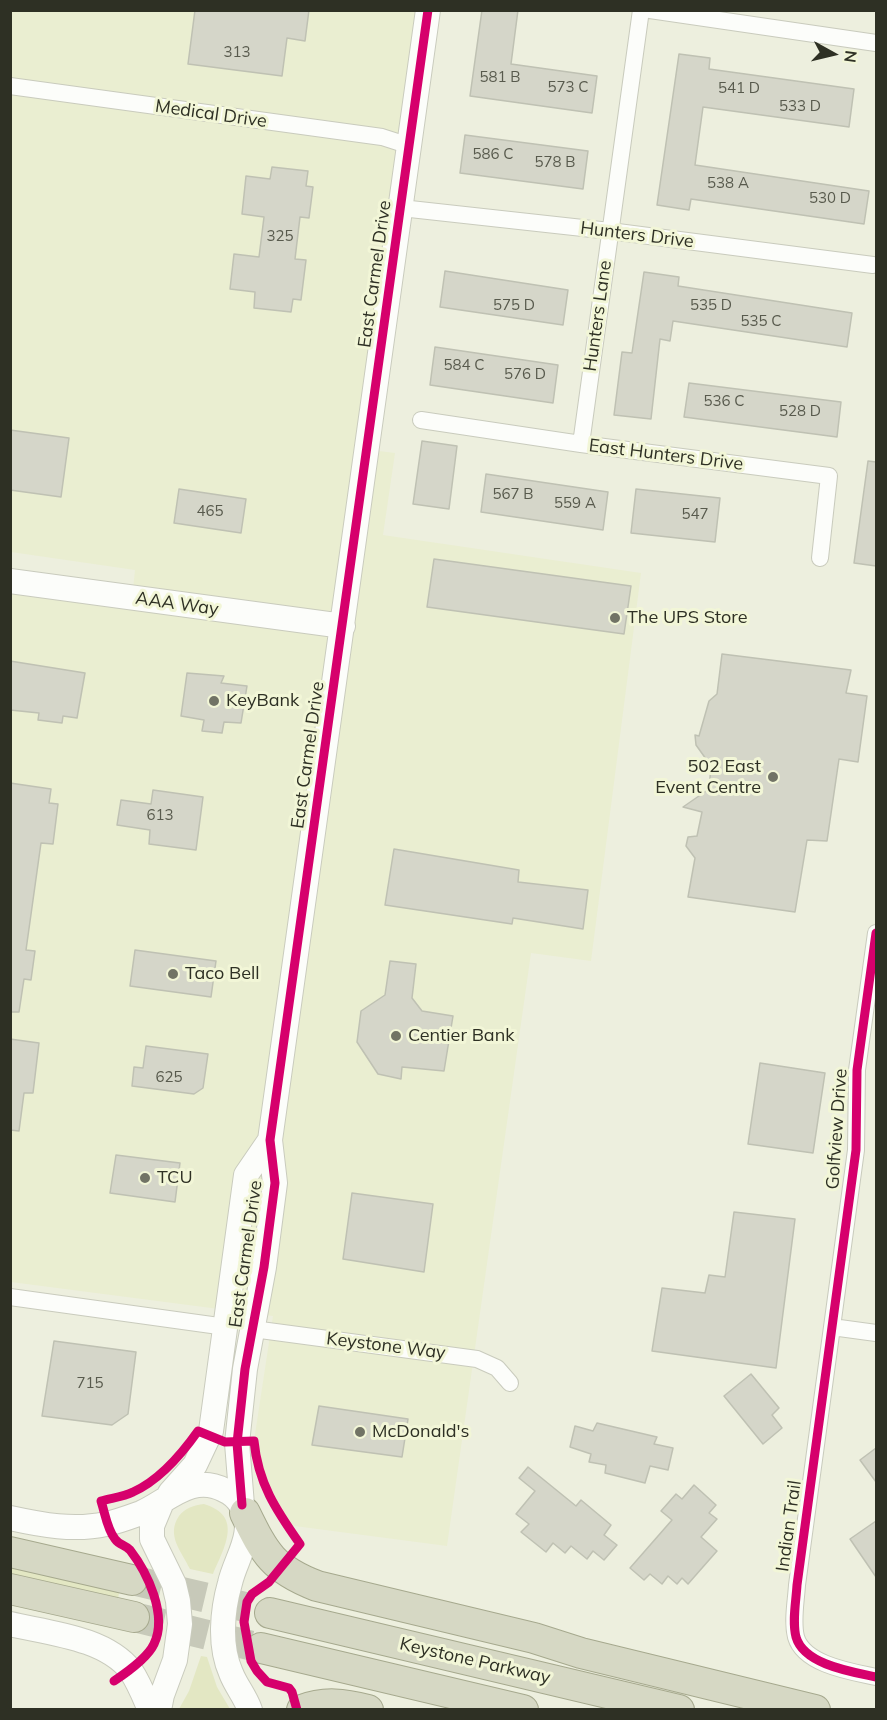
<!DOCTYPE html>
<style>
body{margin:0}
#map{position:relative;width:887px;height:1720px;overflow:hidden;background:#edefde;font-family:Mulish,sans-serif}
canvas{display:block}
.frame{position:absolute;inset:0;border:12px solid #2e3024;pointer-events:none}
.north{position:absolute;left:803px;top:24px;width:60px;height:60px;-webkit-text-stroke:4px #f2f6d7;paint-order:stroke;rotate:98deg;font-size:16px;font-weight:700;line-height:24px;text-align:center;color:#2e3024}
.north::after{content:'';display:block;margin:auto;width:21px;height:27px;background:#2e3024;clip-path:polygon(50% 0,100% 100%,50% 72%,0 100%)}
</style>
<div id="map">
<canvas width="887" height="1720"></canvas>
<div class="frame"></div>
<div class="north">N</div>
</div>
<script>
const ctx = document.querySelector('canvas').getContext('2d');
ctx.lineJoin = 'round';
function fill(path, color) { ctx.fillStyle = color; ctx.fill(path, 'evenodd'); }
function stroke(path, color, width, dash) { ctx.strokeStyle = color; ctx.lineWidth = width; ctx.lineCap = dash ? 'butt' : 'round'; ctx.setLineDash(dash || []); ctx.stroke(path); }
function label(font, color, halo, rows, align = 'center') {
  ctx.font = font + ' Mulish,sans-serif'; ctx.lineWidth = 6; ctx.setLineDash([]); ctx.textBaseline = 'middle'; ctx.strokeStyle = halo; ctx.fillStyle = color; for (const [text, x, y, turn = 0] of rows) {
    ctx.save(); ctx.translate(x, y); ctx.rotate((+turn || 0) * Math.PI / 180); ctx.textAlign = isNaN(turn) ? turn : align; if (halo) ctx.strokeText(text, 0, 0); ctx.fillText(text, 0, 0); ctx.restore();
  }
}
const built = new Path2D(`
 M11 11H416L382 263 354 448 395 453 383 535 641 573 591 961 531 953 447 1546 287 1525 261 1480 254 1441 273 1316 11 1282V594L131 609 135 570 11 552Z`);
const green = new Path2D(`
 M204 1504C244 1516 224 1548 213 1574L190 1569C181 1551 166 1535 179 1516 185 1508 194 1505 204 1504Z
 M11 1562 120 1587 118 1599 11 1574Z
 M201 1656 207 1657 217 1687 230 1709H179L189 1691Z`);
const building = new Path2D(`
 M195 10H309L305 41 287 38 282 76 188 64Z
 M482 10H518L511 64 597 76 592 113 470 96Z
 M679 54 710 58 709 69 854 89 849 127 703 107 695 165 869 191 864 224 691 199 689 210 657 205Z
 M465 135 588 151 583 189 460 173Z
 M272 167 308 171 306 186 313 187 309 218 300 217 295 259 306 260 301 300 293 299 291 312 254 308 255 292 230 289 234 254 259 257 264 217 242 214 246 176 270 179Z
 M445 271 568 290 563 325 440 307Z
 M644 272 679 277 678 286 852 313 847 347 673 321 670 341 660 339 651 419 614 415 622 352 632 353Z
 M435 347 558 365 553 403 430 385Z
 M689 383 841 402 837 437 684 417Z
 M10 430 69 438 61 497 10 490Z
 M422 441 457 446 449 509 413 504Z
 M868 461 876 462V566L854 563Z
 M486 474 608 492 603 530 481 512Z
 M179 489 246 499 241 533 174 523Z
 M636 489 720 498 715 542 631 533Z
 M434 559 631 586 624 634 427 607Z
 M722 654 851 670 846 693 867 696 858 762 839 759 827 841 807 840 795 912 688 897 695 858 686 846 688 837 697 836 702 812 683 807 709 789 711 766 696 745 695 735 699 736 709 701 717 694Z
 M10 661 85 673 77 718 63 716 62 723 38 720 39 713 10 710Z
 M187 673 224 676 221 683 247 686 241 723 224 722 222 733 202 731 204 720 181 716Z
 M10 783 51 789 49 803 58 804 53 844 41 843 26 950 35 951 31 980 24 979 19 1012H10Z
 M153 790 203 797 196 850 149 844 150 830 117 825 121 800 151 804Z
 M394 849 519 870 518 882 588 890 583 929 513 918 512 924 385 905Z
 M135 950 216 961 211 997 130 986Z
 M390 961 416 964 412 998 422 1011 453 1016 444 1071 402 1067 401 1079 378 1074 357 1042 361 1011 385 995Z
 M10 1039 39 1043 33 1093H24L19 1131 10 1130Z
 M146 1046 208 1054 203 1088 194 1094 132 1086 134 1067 143 1068Z
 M760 1063 825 1073 813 1153 748 1144Z
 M116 1155 180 1163 175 1202 110 1193Z
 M352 1193 433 1204 424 1272 343 1259Z
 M734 1212 795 1219 776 1368 652 1351 662 1288 705 1293 709 1275 725 1277Z
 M54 1341 136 1352 128 1414 112 1425 42 1416Z
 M751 1374 779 1408 772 1415 782 1428 763 1444 724 1396Z
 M319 1406 408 1419 402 1457 312 1445Z
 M597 1423 657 1437 654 1444 673 1448 668 1470 650 1466 645 1483 605 1473 606 1465 589 1462 591 1454 570 1447 575 1426 593 1431Z
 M876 1448V1482L860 1460Z
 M528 1467 576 1506 581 1500 611 1525 604 1535 617 1545 604 1560 593 1551 587 1559 571 1546 565 1553 553 1543 546 1552 521 1532 529 1524 516 1514 535 1491 519 1478Z
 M694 1485 716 1505 709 1513 717 1519 701 1537 717 1551 688 1584 682 1578 677 1584 668 1576 662 1584 650 1574 644 1580 630 1568 672 1520 661 1511 676 1494 682 1499Z
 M876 1521V1577L850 1539Z`);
const highwayTunnel = new Path2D(`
 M132 1580 270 1613
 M134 1617 261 1648`);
const street = new Path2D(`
 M650 10 876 43
 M10 86 382 137 410 146
 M401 208 610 231 873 265
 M421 420 581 444 829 476 820 558
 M581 444 641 10
 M876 933 857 1070 856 1150 797 1585C796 1602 792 1621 796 1637 804 1665 853 1672 876 1677
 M10 1297 226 1327
 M832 1327 876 1333
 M253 1329 477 1359 497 1368 510 1383`);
const secondary = new Path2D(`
 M10 581 343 626
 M170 1493 195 1465 211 1431 246 1175 270 1140
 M242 1505 237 1443 245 1369 264 1267 275 1183 270 1140 428 10
 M10 1518C42 1525 74 1531 106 1524 117 1522 130 1517 141 1513 168 1501 192 1473 224 1490 231 1493 237 1498 241 1505 257 1532 236 1557 230 1583 222 1611 219 1646 231 1673 236 1686 245 1696 250 1710
 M10 1624C49 1633 106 1638 131 1671 139 1683 144 1696 150 1710
 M159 1710 162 1695 175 1660 180 1624 178 1601 174 1584 152 1539V1526L162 1502`);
const highway = new Path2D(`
 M245 1513C265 1554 273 1569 317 1586L534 1638 581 1653 815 1710
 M10 1552 132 1580
 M10 1589 134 1617
 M270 1613 679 1710
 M261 1648 523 1710
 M302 1710C325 1701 344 1704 368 1710`);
const cycleway = new Path2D(`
 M876 933 857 1070 856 1150 797 1585C796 1602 792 1621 796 1637 804 1665 853 1672 876 1677
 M242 1505 237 1443 245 1369 264 1267 275 1183 270 1140 428 10
 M114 1681C126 1673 148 1657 154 1644 168 1615 147 1572 130 1550 125 1545 119 1545 115 1539 107 1529 105 1513 101 1501 111 1498 123 1497 133 1492 160 1480 181 1455 198 1431L225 1442 254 1441C258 1483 276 1510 300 1544L269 1582 252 1594 247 1602 244 1622 251 1661 257 1671 267 1682 289 1688 292 1692 297 1710`);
const markers = [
 [615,618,6,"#717365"],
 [214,701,6,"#717365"],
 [773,777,6,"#717365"],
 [173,974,6,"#717365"],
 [396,1036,6,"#717365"],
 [145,1178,6,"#717365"],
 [360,1432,6,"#717365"]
];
const numberNames = [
 ["313",237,52],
 ["581 B",500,77],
 ["573 C",568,87],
 ["541 D",739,88],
 ["533 D",800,106],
 ["586 C",493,154],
 ["578 B",555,162],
 ["538 A",728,183],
 ["530 D",830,198],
 ["325",280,236],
 ["575 D",514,305],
 ["535 D",711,305],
 ["535 C",761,321],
 ["584 C",464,365],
 ["576 D",525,374],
 ["536 C",724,401],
 ["528 D",800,411],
 ["567 B",513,494],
 ["559 A",575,503],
 ["465",210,511],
 ["547",695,514],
 ["613",160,815],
 ["625",169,1077],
 ["715",90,1383]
];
const streetNames = [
 ["Medical Drive",211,114,8],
 ["Hunters Drive",637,235,7],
 ["East Carmel Drive",375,274,-82],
 ["Hunters Lane",598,316,-82],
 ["East Hunters Drive",666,455,7],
 ["AAA Way",177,604,8],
 ["East Carmel Drive",308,755,-82],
 ["Golfview Drive",837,1129,-86],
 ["East Carmel Drive",246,1254,-82],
 ["Keystone Way",386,1346,7],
 ["Indian Trail",789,1526,-82],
 ["Keystone Parkway",475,1661,13]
];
const poiNames = [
 ["The UPS Store",627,618],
 ["KeyBank",226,701],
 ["502 East",761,767,"right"],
 ["Event Centre",761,788,"right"],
 ["Taco Bell",185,974],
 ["Centier Bank",408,1036],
 ["TCU",157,1178],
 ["McDonald's",372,1432]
];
fill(built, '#eaeed1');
fill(green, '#e3e7c3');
fill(building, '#d5d6c9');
stroke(building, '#bfc1b3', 1.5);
stroke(highwayTunnel, '#c7c9b9', 30, [30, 15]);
stroke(street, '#c9cbbd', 18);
stroke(secondary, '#c9cbbd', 26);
stroke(highway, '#a6a98e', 32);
stroke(street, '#fcfdfa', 16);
stroke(secondary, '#fcfdfa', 24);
stroke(highway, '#d6d8c4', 30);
stroke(cycleway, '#d6006c', 9);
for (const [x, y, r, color] of markers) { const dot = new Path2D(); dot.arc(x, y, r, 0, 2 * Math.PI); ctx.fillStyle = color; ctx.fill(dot); stroke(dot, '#f2f6d7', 2); }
label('15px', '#585a4d', null, numberNames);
label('18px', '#2e3024', '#f2f6d7', streetNames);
label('18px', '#2e3024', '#f2f6d7', poiNames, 'left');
</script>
